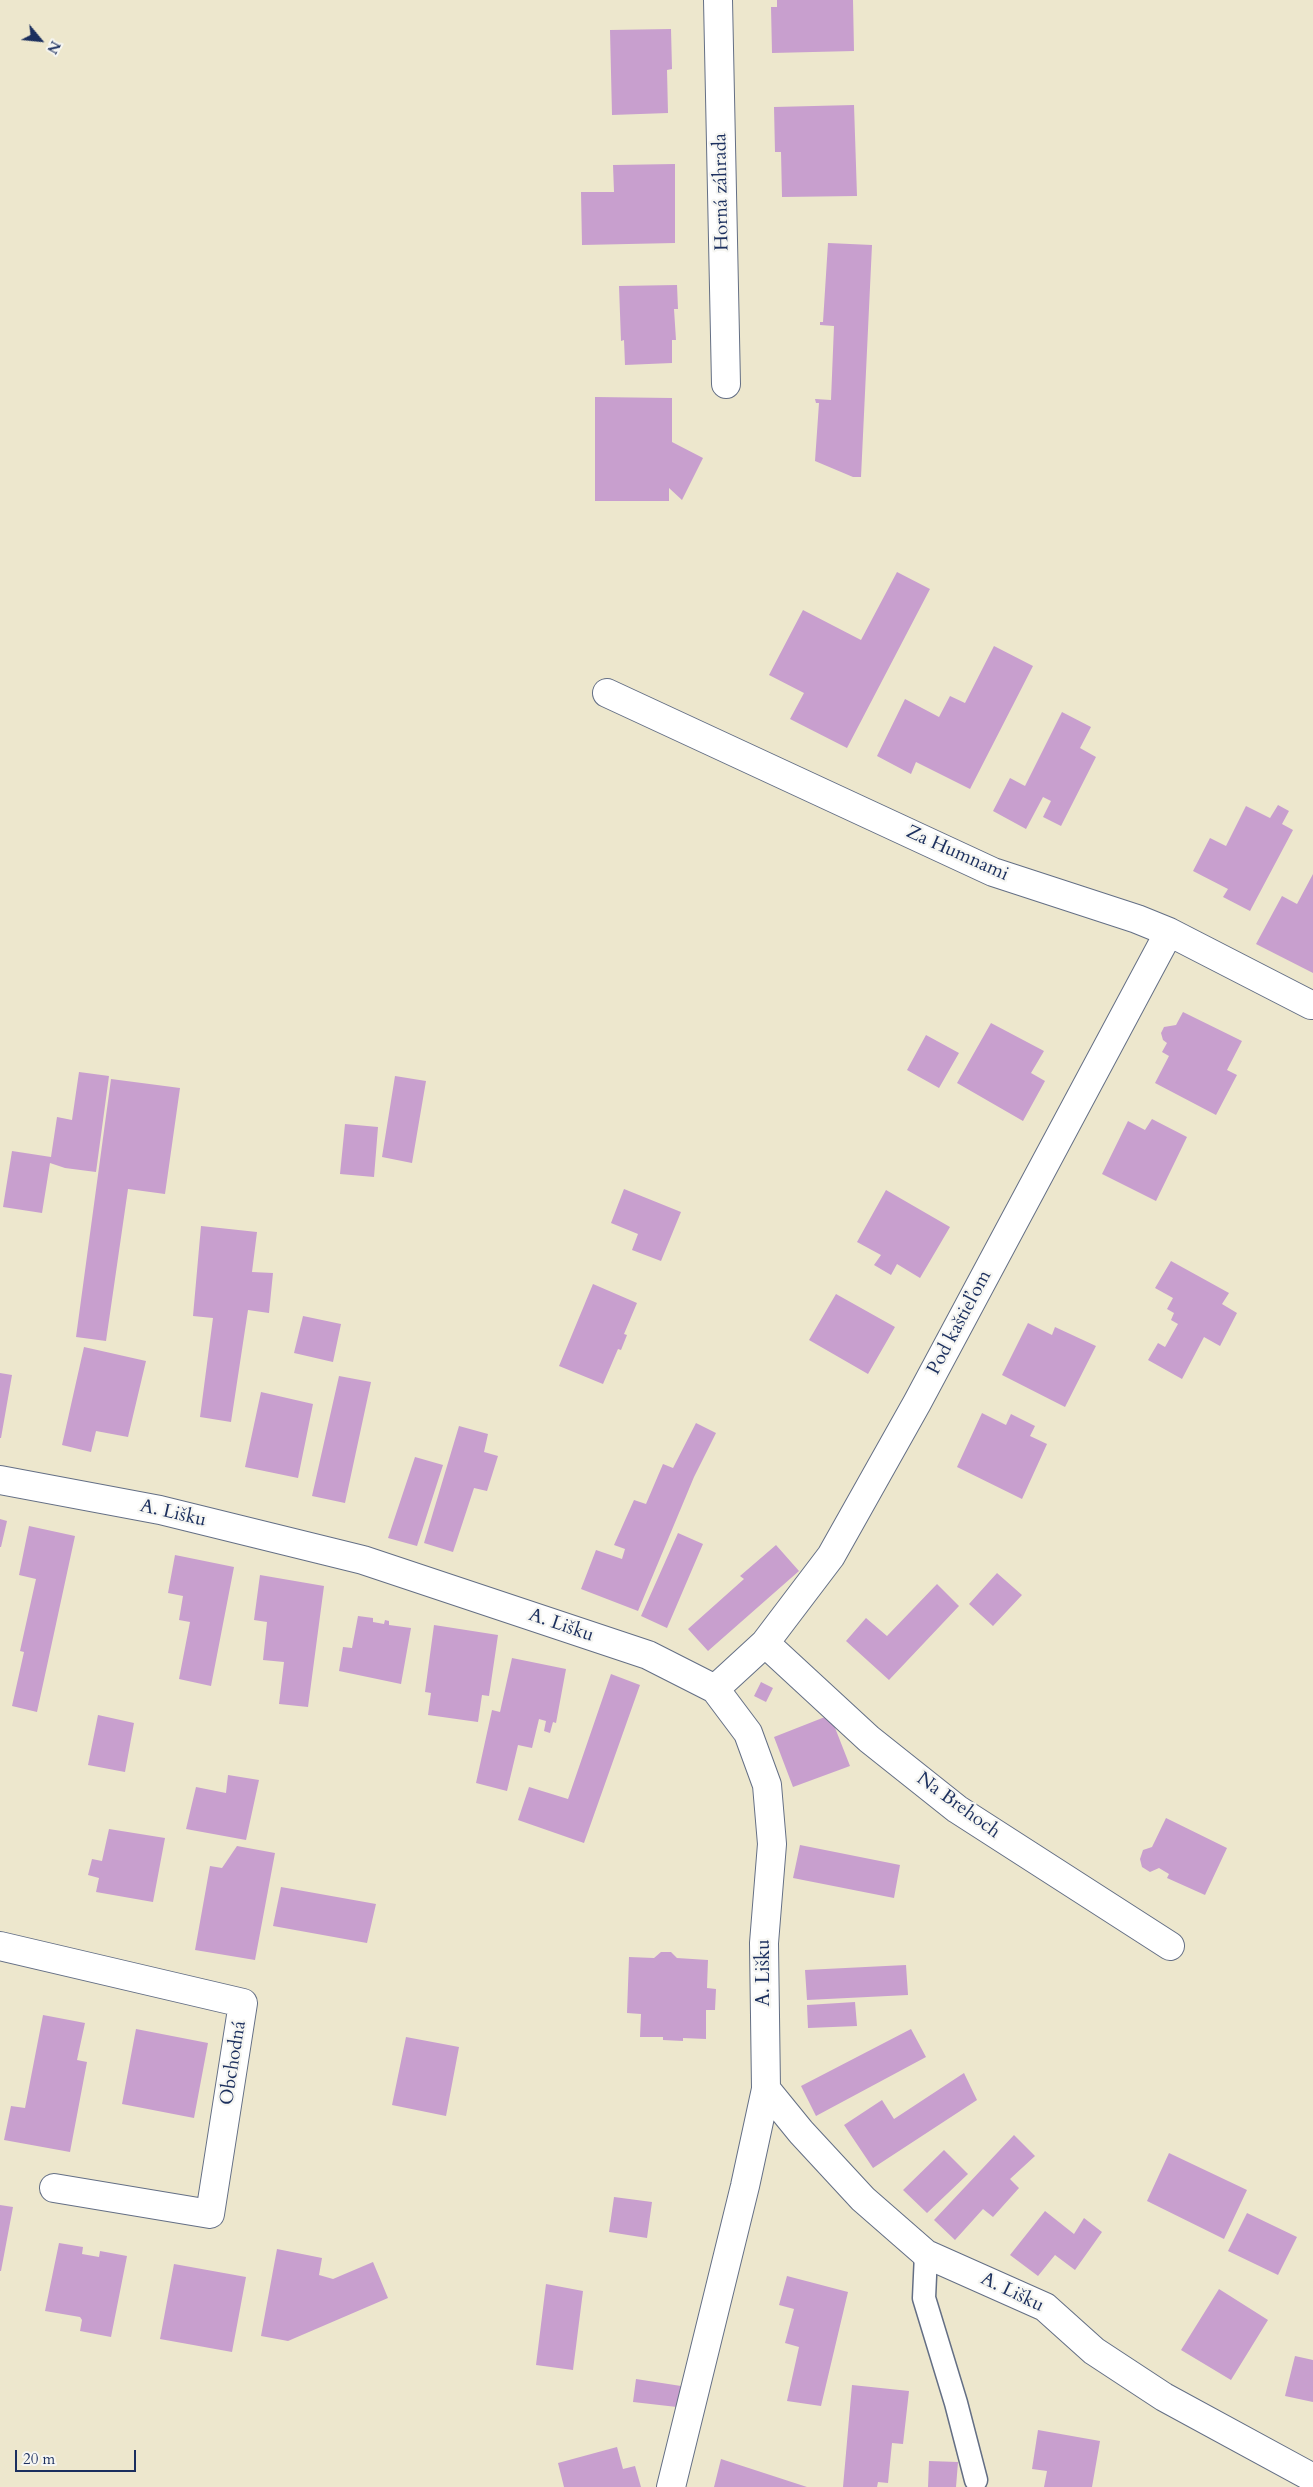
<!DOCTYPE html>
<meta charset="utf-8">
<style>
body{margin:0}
#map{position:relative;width:1313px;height:2487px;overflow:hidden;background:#ede7cd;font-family:Cardo,serif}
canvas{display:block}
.north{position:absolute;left:15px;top:15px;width:50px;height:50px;-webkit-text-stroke:4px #f6f6f2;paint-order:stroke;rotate:118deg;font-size:14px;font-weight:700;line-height:20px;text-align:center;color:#1b2f5e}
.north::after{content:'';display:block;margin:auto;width:18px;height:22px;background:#1b2f5e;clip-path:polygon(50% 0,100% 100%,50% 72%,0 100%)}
.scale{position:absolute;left:15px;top:2450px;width:121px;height:22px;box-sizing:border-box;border:2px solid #1b2f5e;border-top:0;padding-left:6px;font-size:15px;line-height:18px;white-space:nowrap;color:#1b2f5e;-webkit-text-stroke:4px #f6f6f2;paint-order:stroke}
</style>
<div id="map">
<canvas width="1313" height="2487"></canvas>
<div class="north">N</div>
<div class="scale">20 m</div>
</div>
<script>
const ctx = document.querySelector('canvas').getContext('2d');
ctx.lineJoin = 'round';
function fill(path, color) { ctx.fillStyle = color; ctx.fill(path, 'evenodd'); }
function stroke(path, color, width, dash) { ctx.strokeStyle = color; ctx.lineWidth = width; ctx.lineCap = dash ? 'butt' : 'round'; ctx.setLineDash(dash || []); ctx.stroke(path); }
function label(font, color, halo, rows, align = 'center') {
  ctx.font = font + ' Cardo,serif'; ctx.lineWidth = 4.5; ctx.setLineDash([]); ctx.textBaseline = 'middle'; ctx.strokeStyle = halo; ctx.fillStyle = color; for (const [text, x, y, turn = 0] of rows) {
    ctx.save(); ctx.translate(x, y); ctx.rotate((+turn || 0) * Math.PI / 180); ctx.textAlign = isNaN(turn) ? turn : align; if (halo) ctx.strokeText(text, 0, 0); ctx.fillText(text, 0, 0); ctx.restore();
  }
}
const building = new Path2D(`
 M777 0H853L854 51 772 53 771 7H777Z
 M671 29 672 69 667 70 668 113 612 115 610 30Z
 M854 105 857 196 782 197 781 152H775L774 107Z
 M675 164V243L582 245 581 192H614L613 165Z
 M828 243 872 245 861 477H853L815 461 819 403H816L815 399 831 400 834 326 820 325V322H823Z
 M677 285 678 309H674L676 340H672V363L625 365 624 340 621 341 619 286Z
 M595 397 672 398V442L703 458 682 500 669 488V501H595Z
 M897 572 930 589 847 748 790 719 804 693 769 675 803 610 861 640Z
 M994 646 1033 666 970 789 916 762 911 774 877 756 905 699 939 717 950 696 965 703Z
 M1062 712 1091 727 1080 748 1096 757 1061 826 1043 817 1051 801 1043 797 1026 829 993 811 1010 778 1025 786Z
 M1278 805 1289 811 1282 824 1293 830 1250 911 1223 897 1228 889 1193 871 1210 838 1226 846 1246 806 1270 818Z
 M1313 874V973L1256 944 1282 896 1297 904Z
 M1183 1012 1242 1041 1227 1070 1237 1075 1216 1115 1155 1083 1169 1056 1162 1052 1167 1043 1163 1040 1161 1033 1164 1027 1176 1025Z
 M991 1023 1044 1051 1031 1073 1045 1081 1023 1121 957 1083Z
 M926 1035 959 1053 939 1088 907 1070Z
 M79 1072 109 1076 96 1172 65 1168 50 1163 42 1213 3 1207 12 1151 51 1157 57 1117 72 1120Z
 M395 1076 426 1081 412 1163 382 1157Z
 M111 1079 180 1088 165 1194 128 1189 106 1341 76 1337Z
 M1152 1119 1187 1137 1156 1201 1102 1174 1128 1121 1145 1130Z
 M345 1124 378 1127 374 1177 340 1174Z
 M624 1189 681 1212 661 1261 632 1250 638 1234 611 1223Z
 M886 1190 950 1227 920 1278 897 1264 891 1275 874 1265 881 1255 857 1242Z
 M201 1226 257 1232 252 1272 273 1273 269 1313 248 1310 231 1422 200 1417 213 1318 193 1316Z
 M1171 1261 1229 1293 1222 1304 1237 1313 1220 1346 1204 1337 1182 1379 1148 1360 1158 1343 1165 1347 1178 1324 1171 1320 1174 1313 1167 1309 1173 1298 1155 1288Z
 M593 1284 637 1303 624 1334 627 1335 621 1350 618 1349 603 1384 559 1366Z
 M836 1294 895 1327 868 1374 809 1340Z
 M303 1316 341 1324 333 1362 294 1353Z
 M1028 1323 1052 1335 1055 1327 1096 1346 1065 1407 1002 1375Z
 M84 1347 146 1361 128 1437 96 1431 91 1452 62 1445Z
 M0 1373 12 1375 1 1438H0Z
 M339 1376 371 1382 345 1503 312 1496Z
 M261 1392 313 1404 298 1478 245 1467Z
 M982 1413 1006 1425 1011 1414 1035 1426 1030 1436 1047 1444 1022 1499 957 1467Z
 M696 1423 716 1433 694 1477 638 1611 581 1589 596 1550 622 1559 625 1549 614 1545 634 1500 646 1504 663 1464 673 1468Z
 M459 1426 488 1434 484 1452 498 1456 487 1491 474 1488 453 1552 424 1543Z
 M415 1457 443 1465 417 1546 388 1538Z
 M0 1519 7 1521 1 1547H0Z
 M29 1526 75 1536 37 1712 12 1706 24 1652 20 1651 36 1579 19 1575Z
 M678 1533 703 1544 667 1628 641 1616Z
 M776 1545 799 1571 708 1651 688 1629 744 1579 740 1576Z
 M175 1555 234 1567 211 1686 179 1679 190 1622 179 1620 183 1596 168 1593Z
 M997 1573 1022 1595 993 1626 969 1604Z
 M260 1575 324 1586 308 1707 279 1704 284 1662 263 1660 267 1622 254 1620Z
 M937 1584 959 1606 889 1680 846 1641 866 1618 887 1636Z
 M358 1616 373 1618V1622L384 1624 385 1620 389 1621V1625L411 1628 401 1684 339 1671 343 1647 352 1648Z
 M434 1625 498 1635 489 1696 482 1695 478 1722 428 1715 431 1693 425 1692Z
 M512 1658 566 1669 556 1723 553 1722 550 1733 544 1731 546 1721 539 1719 532 1748 518 1745 507 1791 476 1783 492 1710 500 1712Z
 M611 1674 640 1685 584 1843 518 1820 529 1787 568 1799Z
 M761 1682 773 1688 766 1702 754 1696Z
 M98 1715 134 1723 125 1772 88 1765Z
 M830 1715 850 1766 793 1787 774 1737Z
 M228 1775 259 1780 246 1840 186 1829 196 1787 226 1793Z
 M1166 1818 1227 1848 1205 1895 1167 1878 1169 1874 1159 1868 1150 1872 1142 1867 1140 1859 1143 1850 1152 1847Z
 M109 1829 165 1838 153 1902 96 1892 99 1878 88 1875 92 1859 102 1861Z
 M800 1845 900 1865 894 1898 793 1878Z
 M237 1846 275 1853 255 1960 195 1950 210 1866 222 1868Z
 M281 1887 376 1904 367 1943 273 1926Z
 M661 1952H671L677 1958 708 1960 707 1988 716 1989 715 2010H706V2039L683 2038V2041L663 2040V2037H640L641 2014 627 2013 629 1957 654 1958Z
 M906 1965 908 1995 807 2000 805 1970Z
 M855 2002 857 2026 808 2028 807 2005Z
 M43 2015 85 2023 77 2060 87 2062 70 2152 4 2140 11 2106 25 2108Z
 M136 2029 208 2043 194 2118 122 2104Z
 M911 2029 926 2057 816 2116 801 2086Z
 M406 2037 459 2047 446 2116 392 2105Z
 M964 2073 977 2100 873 2168 844 2125 882 2100 894 2119Z
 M1014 2135 1035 2156 1010 2179 1019 2188 993 2217 983 2209 955 2240 934 2220Z
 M944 2150 968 2174 927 2213 903 2190Z
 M1169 2153 1247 2190 1224 2239 1147 2201Z
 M614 2197 652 2202 647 2238 609 2232Z
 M0 2205 13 2207 1 2271H0Z
 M1045 2211 1074 2234 1084 2218 1102 2232 1075 2270 1055 2255 1038 2276 1010 2255Z
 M1247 2213 1297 2237 1278 2275 1228 2251Z
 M59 2243 83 2247 82 2254 99 2257 100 2251 127 2256 111 2337 80 2331 82 2320 80 2317 45 2311Z
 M277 2249 322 2258 319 2275 333 2279 373 2262 388 2298 288 2341 261 2336Z
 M174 2264 246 2277 232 2352 160 2339Z
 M787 2276 848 2292 821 2406 787 2401 799 2347 785 2343 794 2309 779 2305Z
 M546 2284 583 2291 573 2370 536 2365Z
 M1219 2289 1268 2320 1231 2380 1181 2350Z
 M1295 2356 1313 2360V2402L1285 2396Z
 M636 2379 681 2386 677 2407 633 2402Z
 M852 2385 909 2391 903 2444 892 2443 888 2483 878 2482 877 2487H843Z
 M1038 2430 1100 2441 1092 2487H1044L1047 2471 1032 2469Z
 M617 2447 623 2469 635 2466 641 2487H564L558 2463Z
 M721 2459 807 2487H714Z
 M929 2461 958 2462 956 2487H928Z`);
const lane = new Path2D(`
 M926 2254 924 2298 956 2403 976 2480`);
const street = new Path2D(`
 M718 0 726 384
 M607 693 993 872 1137 919 1169 932 1311 1005
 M0 1480 160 1510 363 1560 648 1655 715 1689 748 1733 767 1785 772 1844 764 1943 766 2089 745 2186 671 2487
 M765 1643 869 1739 957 1809 1170 1946
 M715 1689 765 1643 831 1556 917 1403 1169 932
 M0 1946 243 2003 210 2214 54 2188
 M766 2089 801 2132 863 2199 926 2254 1045 2307 1094 2351 1164 2397 1313 2478`);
const streetNames = [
 ["Horná záhrada",722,192,-91],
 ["Za Humnami",957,854,24],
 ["Pod kaštieľom",960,1323,-62],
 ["A. Lišku",173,1514,13],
 ["A. Lišku",561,1626,19],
 ["Na Brehoch",958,1806,36],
 ["A. Lišku",765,1973,-90],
 ["Obchodná",234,2063,-81],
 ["A. Lišku",1012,2293,26]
];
fill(building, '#c89fce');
stroke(lane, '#646f85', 25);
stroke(street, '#646f85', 30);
stroke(lane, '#fff', 22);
stroke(street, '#fff', 28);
label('19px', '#1b2f5e', '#f6f6f2', streetNames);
</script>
